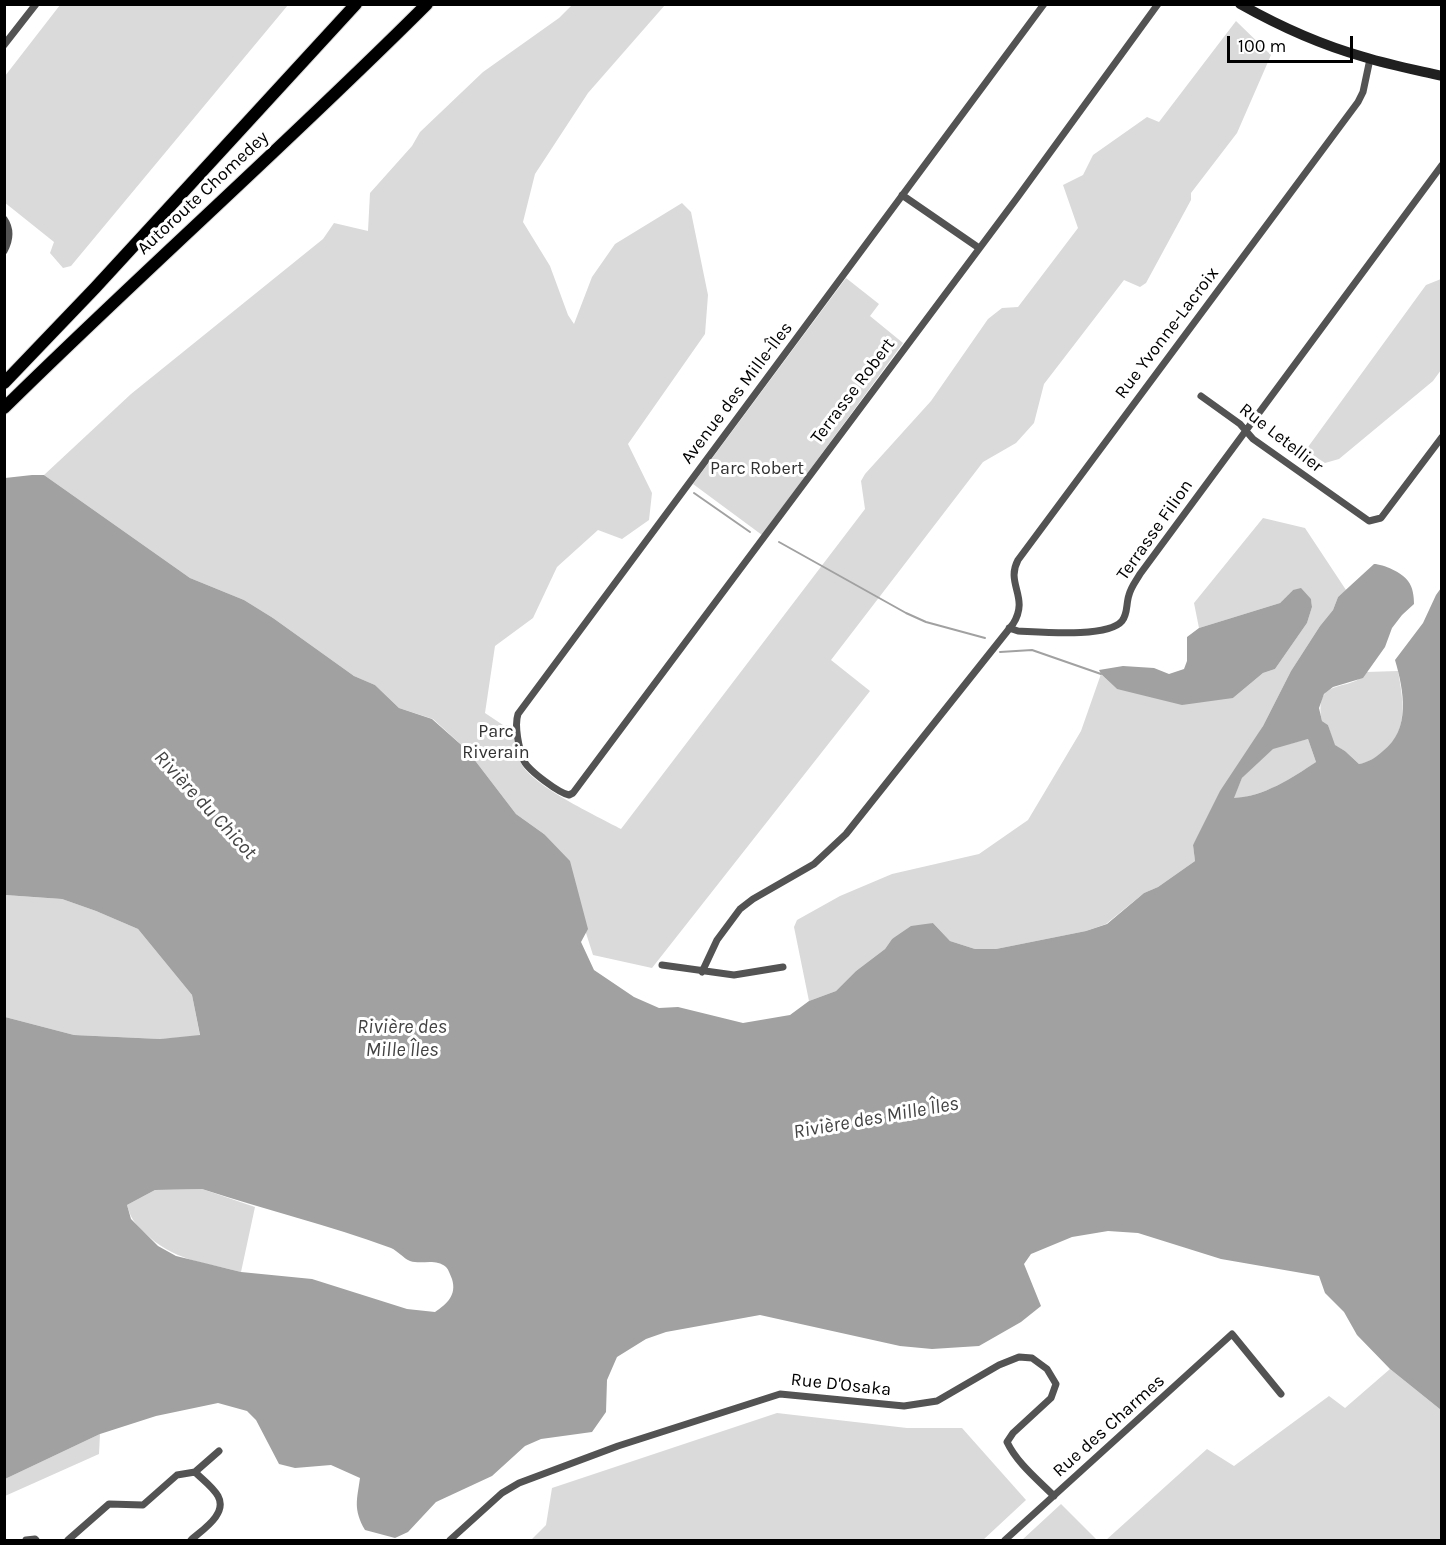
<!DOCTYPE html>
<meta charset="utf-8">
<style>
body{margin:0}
#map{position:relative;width:1446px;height:1545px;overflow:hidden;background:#fff;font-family:Karla,sans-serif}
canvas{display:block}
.frame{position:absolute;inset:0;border:6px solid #000;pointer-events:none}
.scale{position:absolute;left:1227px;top:36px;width:126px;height:27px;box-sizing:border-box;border:3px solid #000;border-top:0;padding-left:8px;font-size:18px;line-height:21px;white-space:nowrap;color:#000;-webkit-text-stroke:4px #fff;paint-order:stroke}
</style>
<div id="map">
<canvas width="1446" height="1545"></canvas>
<div class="frame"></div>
<div class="scale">100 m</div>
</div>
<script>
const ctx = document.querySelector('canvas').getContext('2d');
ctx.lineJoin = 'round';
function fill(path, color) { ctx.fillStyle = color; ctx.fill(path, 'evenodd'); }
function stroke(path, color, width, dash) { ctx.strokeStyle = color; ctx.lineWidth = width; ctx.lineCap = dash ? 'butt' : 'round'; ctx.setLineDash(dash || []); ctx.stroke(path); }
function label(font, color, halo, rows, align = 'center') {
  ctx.font = font + ' Karla,sans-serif'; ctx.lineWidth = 6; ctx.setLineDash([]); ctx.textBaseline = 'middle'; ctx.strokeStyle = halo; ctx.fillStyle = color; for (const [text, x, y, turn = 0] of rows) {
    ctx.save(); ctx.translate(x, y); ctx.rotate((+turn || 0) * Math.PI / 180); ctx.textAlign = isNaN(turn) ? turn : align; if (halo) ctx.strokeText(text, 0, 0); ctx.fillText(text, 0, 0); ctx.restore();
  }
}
const green = new Path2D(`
 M60 5H288L71 266 63 268 50 253 54 242 4 202 5 76Z
 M572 5H665L588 93 535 174 523 222 550 266 568 315 574 324 592 277 615 244 682 203 691 212 708 295 705 334 628 444 652 493 649 520 622 539 598 530 557 567 533 618 495 646 485 713 503 725 512 726C515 738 516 752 521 763 532 786 597 816 621 829L865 509 861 481 865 474 931 401 988 319 1002 308 1018 307 1078 228 1063 185 1083 175 1093 155 1147 117 1159 122 1236 21 1271 55 1237 133 1191 193V200L1146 283 1140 287 1124 280 1044 384 1034 423 1016 443 983 462 831 660 870 691 652 968 593 955 573 892 544 834 516 814 467 750 433 719 399 708 375 685 354 676 273 618 244 600 190 578 44 475 131 394 323 239 334 223 368 231 370 193 412 146 420 132 483 72 559 18Z
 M846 278 879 304 870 316 903 343 762 535 693 484Z
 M1441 279V370L1433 381 1339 459 1325 463 1310 453 1308 447 1426 285Z
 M1263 518 1305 528 1346 590 1338 597 1333 610 1320 626 1291 671 1263 726 1193 845 1195 861 1158 887 1144 893 1106 924 1086 931 996 949H975L950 941 933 923 892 939 885 949 856 971 836 991 809 1001 794 927 797 920 840 896 892 874 979 854 1028 820 1081 731 1101 674 1117 689 1233 698 1263 673 1275 669 1307 623 1312 607 1311 599 1293 590 1280 603 1199 628 1194 603Z
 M1398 671C1403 699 1409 731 1384 751 1375 758 1370 762 1359 764L1345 751 1334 745 1328 725 1322 721C1313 674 1352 694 1366 672Z
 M1308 739 1316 762C1291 779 1264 796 1233 799L1242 778 1273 748Z
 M4 895 62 899 96 911 138 929 192 995 200 1036 160 1039 74 1035 5 1017Z
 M202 1189 255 1207 241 1272C203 1262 173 1261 144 1232 134 1222 131 1219 127 1205L155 1190Z
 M1390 1369 1441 1410V1540H1106L1207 1449 1234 1466 1329 1396 1345 1408Z
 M777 1413 907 1428H962L1026 1500 983 1540H531L546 1525 552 1488Z
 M100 1434 99 1454 5 1496V1479Z
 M1061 1504 1097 1540H1022Z`);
const water = new Path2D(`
 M32 475H44L190 578 244 600 273 618 354 676 375 685 399 708 432 719 467 750 516 814 544 834 570 861 588 929 581 942 594 970 634 997 659 1008 678 1007 743 1023 790 1015 809 1001 836 991 856 971 885 949 892 939 911 926 933 923 950 941 975 949H996L1086 931 1107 924 1144 893 1158 887 1195 861 1193 845 1220 791 1263 726 1291 671 1320 626 1333 610 1338 597 1374 564C1383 564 1403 573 1408 581 1413 587 1414 597 1414 604L1402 615 1392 628 1385 647 1363 678 1333 687 1324 694 1319 708 1322 721 1328 725 1335 745 1345 751 1359 764C1369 762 1375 758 1383 751 1411 730 1404 690 1395 660L1423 623 1436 595 1441 588V1410L1390 1369 1357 1335 1344 1312 1325 1293 1319 1276 1221 1259 1138 1233 1108 1231 1072 1237 1031 1254 1024 1264 1041 1306 1021 1322 979 1346 932 1349 900 1346 760 1315 666 1332 646 1339 617 1357 607 1380 606 1412 592 1432 541 1439 525 1446 492 1476 436 1502 408 1532 395 1538 365 1530C353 1509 357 1500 360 1478L331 1465 295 1468 279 1464 256 1420 247 1411 218 1403 156 1416 100 1434 5 1479V1017L74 1035 160 1039 200 1035 192 995 138 929 96 911 62 899 5 895V478ZM1308 739 1316 762C1292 778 1263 797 1234 798L1242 778 1273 749ZM202 1189C265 1210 329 1225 391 1248 398 1251 403 1258 410 1261 422 1265 435 1258 446 1267 449 1270 450 1275 452 1279 457 1295 447 1304 435 1312L407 1309 312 1279 241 1272 176 1256 158 1246 131 1219 127 1205 155 1190Z
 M1301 588 1311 599 1312 607 1307 623 1275 669 1263 673 1233 698 1182 705 1117 689 1101 674 1099 670 1123 666 1154 668 1169 674 1184 669 1187 661V637L1199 628 1280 603 1293 590Z`);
const stream = new Path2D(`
 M694 493 750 532
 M779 542 906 613 926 622 985 638
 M1000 652 1032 650 1101 674`);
const minor = new Path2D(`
 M1044 4 518 714C514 726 519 749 524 761 529 771 559 793 569 795L573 793 1017 198 1158 4
 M4 45 36 4
 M902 195 979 248
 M4 219C11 229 10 240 4 251
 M1201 396 1240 424 1253 439 1369 521 1381 518 1442 437
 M1009 628 1018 631C1041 632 1108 638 1122 621 1128 614 1126 603 1129 595 1131 587 1136 581 1140 574L1442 165
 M662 965 734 975 783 967
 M702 972 717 940 740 909 753 899 814 864 846 834 1013 624C1030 597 1005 584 1018 560L1358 102 1363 92 1370 59
 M26 1540 35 1539 36 1540
 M68 1540 109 1504 143 1505 177 1475 195 1472 219 1451
 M191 1540C202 1530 228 1514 218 1496 213 1487 202 1479 195 1472
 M450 1540 502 1493 519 1483 618 1446 780 1394 904 1406 937 1401 999 1365 1019 1357 1032 1358 1047 1369 1056 1384 1051 1398 1013 1433 1007 1442C1017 1463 1037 1479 1054 1496
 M1005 1540 1232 1334 1281 1394`);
const secondary = new Path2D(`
 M1240 4C1279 26 1321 45 1364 57 1390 65 1416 70 1442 76`);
const motorway = new Path2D(`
 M4 383 95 288 356 4
 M4 408C143 271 289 142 427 4`);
const streetNames = [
 ["Autoroute Chomedey",203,193,-43],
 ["Rue Yvonne-Lacroix",1167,333,-53],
 ["Terrasse Robert",853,391,-53],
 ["Avenue des Mille-Îles",737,393,-53],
 ["Rue Letellier",1281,438,38],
 ["Terrasse Filion",1155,530,-55],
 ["Rue D'Osaka",841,1385,6],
 ["Rue des Charmes",1109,1426,-42]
];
const parkNames = [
 ["Parc Robert",757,469],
 ["Parc",496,732],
 ["Riverain",496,753]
];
const waterNames = [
 ["Rivière du Chicot",205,805,47],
 ["Rivière des",402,1027],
 ["Mille Îles",402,1050],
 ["Rivière des Mille Îles",876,1118,-10]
];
fill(green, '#dadada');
fill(water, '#a1a1a1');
stroke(stream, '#a1a1a1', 2);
stroke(motorway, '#dbdbdb', 14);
stroke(minor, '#535353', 7);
stroke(secondary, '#202020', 10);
stroke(motorway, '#000', 12);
label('18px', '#000', '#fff', streetNames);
label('18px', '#313131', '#fff', parkNames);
label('italic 20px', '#424242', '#fff', waterNames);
</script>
